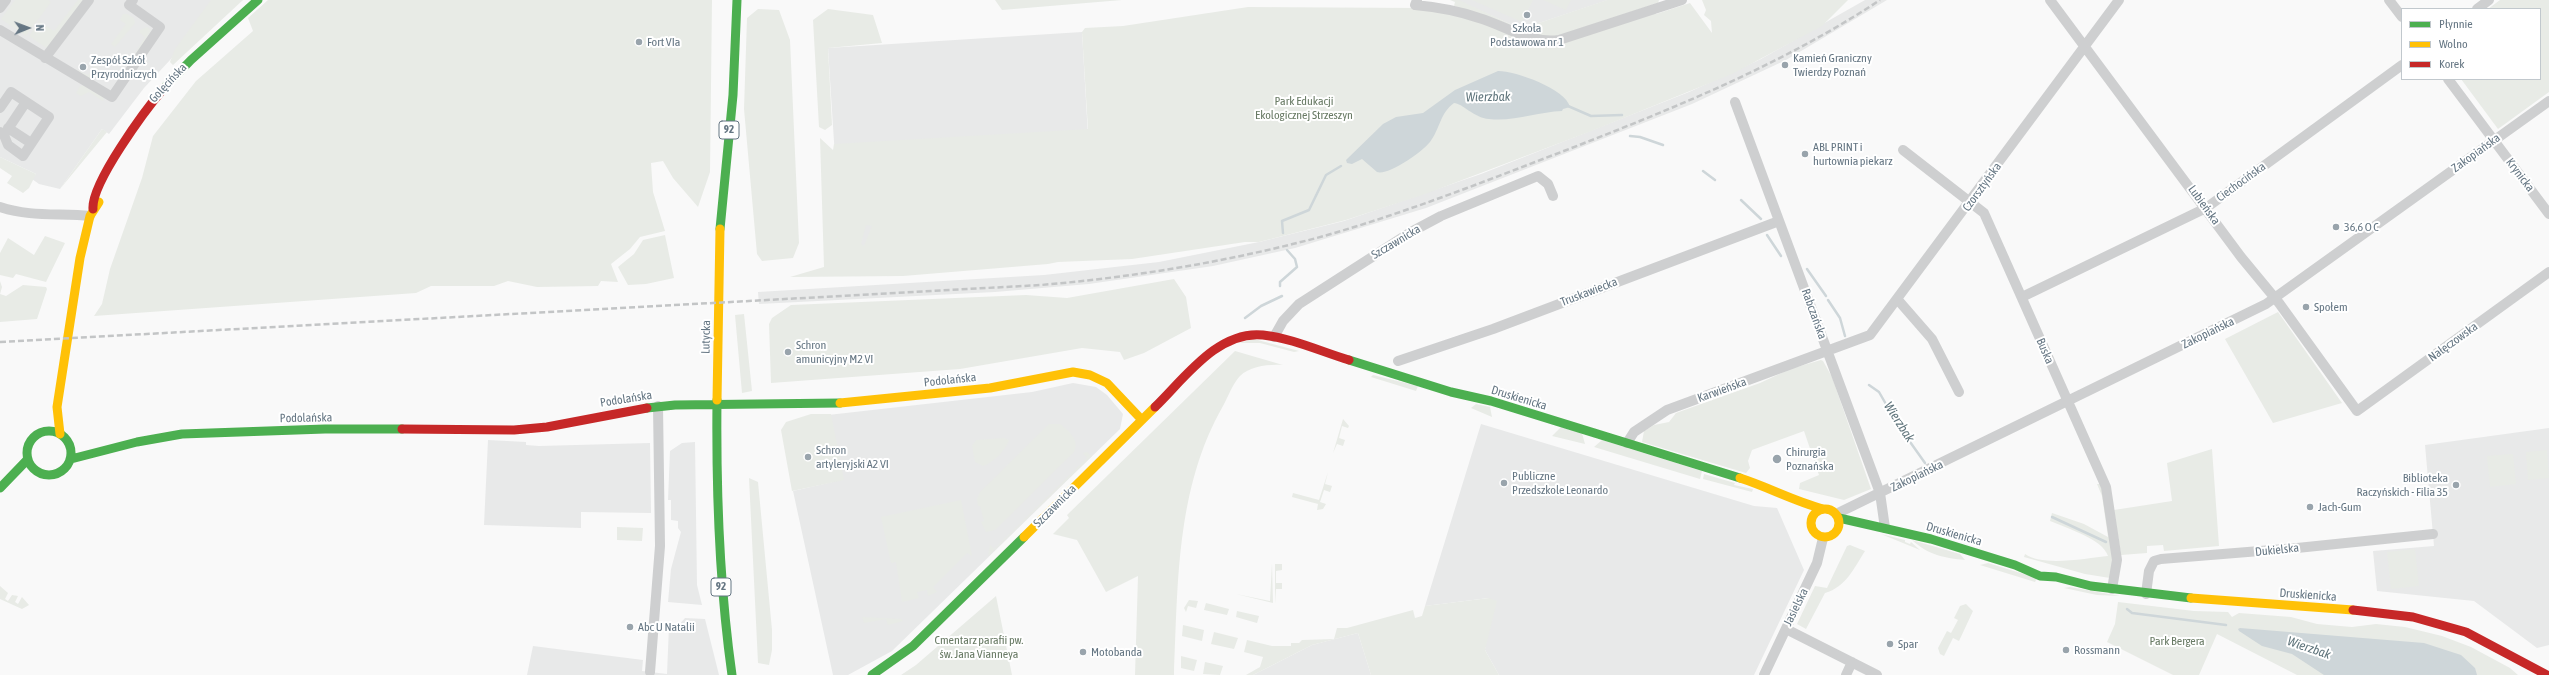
<!DOCTYPE html>
<meta charset="utf-8">
<style>
body{margin:0}
#map{position:relative;width:2549px;height:675px;overflow:hidden;background:#f9f9f9;font-family:"Asap Condensed",sans-serif}
canvas{display:block}
.legend{position:absolute;left:2401px;top:8px;width:140px;height:72px;box-sizing:border-box;background:#fff;border:1px solid #c1c8cd;margin:0;padding:5px 7px;list-style:none;font-size:12px;color:#657683}
.legend li{display:flex;align-items:center;gap:8px;height:20px}
.legend b{width:20px;border:1px solid #c1c8cd}
.north{position:absolute;left:8px;top:8px;width:40px;height:40px;-webkit-text-stroke:3px #fff;paint-order:stroke;rotate:89deg;font-size:11px;font-weight:700;line-height:16px;text-align:center;color:#657683}
.north::after{content:'';display:block;margin:auto;width:14px;height:18px;background:#657683;clip-path:polygon(50% 0,100% 100%,50% 72%,0 100%)}
</style>
<div id="map">
<canvas width="2549" height="675"></canvas>
<ul class="legend">
<li><b style="height:5px;background:#4caf50"></b>Płynnie</li>
<li><b style="height:5px;background:#ffc107"></b>Wolno</li>
<li><b style="height:5px;background:#c62828"></b>Korek</li>
</ul>
<div class="north">N</div>
</div>
<script>
const ctx = document.querySelector('canvas').getContext('2d');
ctx.lineJoin = 'round';
function fill(path, color) { ctx.fillStyle = color; ctx.fill(path, 'evenodd'); }
function stroke(path, color, width, dash) { ctx.strokeStyle = color; ctx.lineWidth = width; ctx.lineCap = dash ? 'butt' : 'round'; ctx.setLineDash(dash || []); ctx.stroke(path); }
function label(font, color, halo, rows, align = 'center') {
  ctx.font = font + ' "Asap Condensed",sans-serif'; ctx.lineWidth = 4; ctx.setLineDash([]); ctx.textBaseline = 'middle'; ctx.strokeStyle = halo; ctx.fillStyle = color; for (const [text, x, y, turn = 0] of rows) {
    ctx.save(); ctx.translate(x, y); ctx.rotate((+turn || 0) * Math.PI / 180); ctx.textAlign = isNaN(turn) ? turn : align; if (halo) ctx.strokeText(text, 0, 0); ctx.fillText(text, 0, 0); ctx.restore();
  }
}
const built = new Path2D(`
 M0 0H243L197 31 144 88 109 134 102 129 60 189 39 184 32 179 36 174 0 157Z
 M1457 0H1608L1521 29Z
 M1865 0H1887L1786 60 1692 104 1426 208 1295 248 1213 266 1089 284 995 292 759 304 758 292 1044 275 1159 262 1259 242 1344 221 1481 174 1689 92 1761 59Z
 M1082 32 1093 222 841 251 828 48Z
 M1073 383 1096 387 1107 395 1123 414 1120 429 892 651 848 675H833L793 491 841 480 828 415 1032 392Z
 M1481 424 1754 506 1777 508 1804 570 1754 675H1499L1485 650 1489 598 1425 606Z
 M2549 428V645L2537 648 2474 601 2377 591 2373 551 2434 546 2425 445Z
 M488 440 526 442V445L539 446 650 443 651 513 581 512V528L484 525Z
 M695 442 697 585 702 605 668 602 671 569 681 532 678 528V521L671 520V500H668L670 451 682 443Z
 M685 618 705 619 719 675H527L533 646 643 660 642 671 667 674 669 626H678Z
 M1358 633 1371 675H1253L1312 645Z`);
const green = new Path2D(`
 M15 0H48L51 2 26 36 1 19Z
 M78 0H84L48 49 29 36 39 21 54 31Z
 M211 0H243L173 65 170 62 175 49Z
 M268 0H712L710 172 698 207 673 178 663 161 651 163 653 192 665 231 640 237 630 249 611 264 618 282 601 281 598 286 537 287 508 281 494 286H431L416 293 94 316 102 304 110 269 142 178 153 136 196 81 253 31 248 18Z
 M995 0H1122L1002 10Z
 M1450 0H1459L1521 29 1607 0H1659L1658 3 1548 39 1454 6 1455 2Z
 M1472 0H1533L1522 22Z
 M1543 0H1571L1566 10Z
 M1702 0H1848L1822 26 1732 74 1594 130 1428 193 1346 220 1259 242H1245L1132 259 1058 262 1048 264 903 276 790 277 824 267 820 138 833 150 834 144 1088 129 1082 32 1085 28 1123 26 1248 7 1418 8 1467 17 1540 43 1654 11 1656 14 1690 3 1712 33 1711 21 1704 15 1706 10ZM866 225 872 226 864 246 861 244Z
 M2500 0H2549V92L2498 129 2461 79H2540V9H2488Z
 M758 9 779 10 790 40 799 243 793 258 762 261 757 254 744 109 747 18Z
 M828 9 873 15 882 43 828 48 832 125 825 130 819 127 813 20Z
 M123 14H127L134 18 135 23 115 47 111 44 126 24 120 20Z
 M147 27 151 30 134 60 132 59 145 37 140 33V30Z
 M94 66 99 70 91 81 73 68 88 75Z
 M85 85 104 97 103 101 89 92 81 96 76 93 80 86Z
 M102 129 107 132 60 189Z
 M0 157 36 174 29 188 23 193 7 183 12 176 0 168Z
 M665 235 674 278 646 284 628 285 618 267 634 254 643 240Z
 M45 236 65 243 46 282 16 274 13 278 0 275V253L8 238 34 255Z
 M1174 279 1186 297 1191 328 1144 353 1124 360 1120 352 1082 348 960 369 771 383 769 324 772 318 791 305 1026 295 1067 298Z
 M0 281 2 287 0 294 6 296 23 285 46 287 47 289 37 319 0 322Z
 M2278 312 2342 403 2273 423 2225 339Z
 M744 314 752 391 742 393 735 315Z
 M1254 339 1299 351 1294 352 1260 343H1239Z
 M1235 351 1283 365C1269 364 1250 366 1240 376 1233 383 1228 397 1223 406 1176 488 1178 583 1174 675H1135L1138 576 1106 592 1077 540 1053 534 1069 518 1067 515Z
 M1821 360 1823 361 1832 377 1871 489 1844 500 1799 489 1800 483 1819 475 1804 431 1752 450 1748 461 1750 468 1746 473 1642 442 1644 431 1654 425 1669 422 1676 413 1760 383 1790 369Z
 M1373 375 1418 386 1416 391 1371 377Z
 M1476 404 1490 407 1492 417 1471 408Z
 M811 414H831L844 480 792 491 781 430 786 422Z
 M1343 419 1349 426 1348 428 1342 426 1339 438 1345 440 1343 446 1337 444 1333 453Z
 M1049 424H1060C1069 431 1080 440 1074 452L995 530 986 532 981 522 984 521 980 506H978L977 499 980 492Z
 M1561 427 1582 433 1585 444 1552 436Z
 M1004 438 1009 440C1006 450 993 463 983 466L975 462 972 446 976 440Z
 M1602 440 1702 471 1700 479 1594 447Z
 M2212 449 2219 546 2164 551 2163 545 2147 546V553L2121 555 2114 510 2172 501 2167 463Z
 M2547 450 2549 478 2528 480 2526 452Z
 M1087 452 1092 456 988 556 990 545 994 549 1087 458 1083 453Z
 M2513 454 2516 484 2490 487 2487 456Z
 M1328 472 1325 484 1332 486 1330 492 1324 490 1320 502 1326 504 1323 509 1317 510 1318 504 1292 497 1293 493 1319 500Z
 M1704 474 1735 483 1734 485 1753 489 1752 492 1703 479Z
 M749 478 758 482 772 630V650L769 665 758 663Z
 M2097 484H2102L2114 556 2110 578 2085 574 2024 557 2025 554C2043 567 2087 558 2108 556 2103 539 2066 528 2050 521L2052 513 2084 524 2108 537 2102 496Z
 M961 500 972 556 967 553 933 587 937 592 928 596 927 590 917 592 919 598 902 602 896 562 891 563 881 517Z
 M617 527 643 528 642 541 617 540Z
 M1881 534 1905 540V542L1910 544 1911 542 1920 550Z
 M1912 540 1960 554 1965 560C1945 558 1928 555 1912 540Z
 M1850 545 1865 551C1854 568 1846 587 1825 593L1806 629 1797 624 1815 586 1827 588 1847 546Z
 M2415 549 2419 586 2391 589 2387 552Z
 M1272 563 1273 603 1236 594 1270 601Z
 M1988 563 2037 578 2035 582 1980 565Z
 M1275 564H1282V570L1276 571V583H1282V589H1276L1275 604Z
 M0 586 8 593 5 599 8 601 12 595 18 596 15 602 18 604 22 597 29 605 22 609 0 599Z
 M2070 587 2120 596 2097 595 2064 588Z
 M996 596 1012 675H901L916 665Z
 M1489 598 1497 601 1485 650 1499 675H1371L1358 633 1312 645 1253 675H1246L1260 667 1263 657 1244 652 1247 640 1272 646H1291V643H1299L1302 640 1334 639 1337 628H1347L1413 610 1415 618 1422 616 1425 606Z
 M1189 600 1198 601 1196 608 1188 606 1186 612 1184 608Z
 M2118 602 2194 611 2228 612 2232 617 2239 613 2291 617 2317 624 2352 627 2376 624 2405 627 2442 636 2471 647 2510 668 2518 675H2297L2217 634 2199 675H2173L2107 642 2115 624Z
 M1206 603 1229 609 1227 615 1204 610Z
 M1966 604 1973 611 1959 641 1953 638 1944 656 1940 654 1938 648 1947 631 1951 633 1958 620 1954 618 1960 606Z
 M1237 611 1259 616 1257 623 1236 617Z
 M862 617 901 619 903 621 888 625 886 619 864 623Z
 M1183 625 1204 630 1202 641 1182 636Z
 M1214 632 1238 638 1234 649 1211 644Z
 M1181 656 1197 660 1194 671 1181 668Z
 M1205 662 1223 666 1220 675 1203 674Z`);
const water = new Path2D(`
 M1498 71C1516 71 1566 89 1570 107L1563 109 1562 111C1538 112 1513 122 1489 119 1474 118 1462 103 1454 103 1440 113 1440 129 1430 142 1422 152 1388 176 1377 172L1362 159 1352 164 1347 163 1346 160 1383 124 1396 117 1423 113 1455 90Z
 M2240 628 2424 643 2461 655 2475 668 2477 675H2324L2292 654 2262 646 2239 631 2238 629Z`);
const stream = new Path2D(`
 M1568 106 1591 116 1622 115
 M1630 136 1640 137 1663 145
 M1703 171 1715 180
 M1741 200 1761 219
 M1283 233 1282 221 1309 210 1326 175 1341 166
 M1767 235 1781 256
 M1807 269 1826 296
 M1280 286V282L1297 267 1295 259 1287 250
 M1828 300 1840 318 1845 336
 M1245 318 1261 306 1282 296
 M1869 385 1879 392 1898 425 1925 463
 M2052 517 2106 542
 M2127 609 2132 613 2226 625`);
const street = new Path2D(`
 M1417 0 1415 5C1437 7 1459 11 1479 18 1506 26 1530 44 1559 40L1682 0
 M2050 0 2241 257 2279 303 2357 411 2549 272
 M2389 0 2402 17
 M0 8 6 0
 M2477 9 2489 0
 M0 30 112 97 160 27 129 5 133 0
 M45 58 89 0
 M2448 79 2549 214
 M1735 102 1880 493 1885 528
 M0 108 11 92 49 117 23 156 8 145 4 135 0 132
 M8 128 31 143
 M4 135 26 102
 M1903 150 1984 213 2106 487 2117 560 2112 589
 M0 207C29 217 60 213 90 216
 M2022 297 2206 208 2402 65
 M1898 300 1932 339 1959 392
 M1274 337 1283 321 1299 304 1411 232 1441 216 1538 176 1548 184 1553 196
 M1398 361 1493 329 1779 221
 M1627 443 1634 432 1667 410 1870 335 2119 0
 M1836 514 2266 304 2549 101
 M2146 594 2149 571 2154 561 2161 559 2297 548 2433 534
 M1786 629 1877 675
 M650 672 660 546 658 406
 M1764 675 1817 563 1823 538
 M1846 675 1852 662`);
const fast = new Path2D(`
 M164 88 191 60 258 0
 M720 229 733 95 737 0
 M1349 360 1451 392 1491 401 1740 478
 M717 400C716 493 719 583 732 675
 M647 408 675 405 840 403
 M27 453a22 22 0 1 1 44 0a22 22 0 1 1-44 0Z
 M71 459 137 442 182 434 325 429H402
 M0 488 28 459
 M1839 518 1931 539 2015 565 2040 576 2056 577 2091 586 2191 598
 M872 675 913 646 1024 537`);
const slow = new Path2D(`
 M717 400 720 229
 M840 403 990 388 1073 372 1090 375 1107 383 1142 420
 M60 434 57 407 80 258 90 216 99 202
 M1740 478C1768 487 1794 501 1823 509
 M1811 523a14 14 0 1 1 28 0a14 14 0 1 1-28 0Z
 M1024 537 1155 407
 M2191 598 2353 610`);
const jam = new Path2D(`
 M93 209C91 183 146 109 164 88
 M1155 407C1184 379 1218 330 1263 335 1292 338 1322 352 1349 360
 M402 429 514 430 547 427 647 408
 M2353 610 2413 617 2466 632 2547 675`);
const rail = new Path2D(`
 M0 342 1041 285C1136 277 1231 261 1324 236 1408 212 1488 180 1569 149 1677 107 1783 64 1880 0`);
const markers = [
 [1527,15,4,"#99a4ac"],
 [639,42,4,"#99a4ac"],
 [1785,65,4,"#99a4ac"],
 [83,67,4,"#99a4ac"],
 [1805,154,4,"#99a4ac"],
 [2336,227,4,"#99a4ac"],
 [2306,307,4,"#99a4ac"],
 [788,352,4,"#99a4ac"],
 [808,457,4,"#99a4ac"],
 [1777,459,5,"#99a4ac"],
 [1504,483,4,"#99a4ac"],
 [2456,485,4,"#99a4ac"],
 [2310,507,4,"#99a4ac"],
 [630,627,4,"#99a4ac"],
 [1890,644,4,"#99a4ac"],
 [2066,650,4,"#99a4ac"],
 [1083,652,4,"#99a4ac"]
];
const shields = [
 [729,130,20],
 [721,587,20]
];
const shieldNames = [
 ["92",729,130],
 ["92",721,587]
];
const poiNames = [
 ["Szkoła",1527,28,"center"],
 ["Podstawowa nr 1",1527,42,"center"],
 ["Fort VIa",647,42],
 ["Kamień Graniczny",1793,58],
 ["Twierdzy Poznań",1793,72],
 ["Zespół Szkół",91,60],
 ["Przyrodniczych",91,74],
 ["ABL PRINT i",1813,147],
 ["hurtownia piekarz",1813,161],
 ["36,6 O C",2344,227],
 ["Społem",2314,307],
 ["Schron",796,345],
 ["amunicyjny M2 VI",796,359],
 ["Schron",816,450],
 ["artyleryjski A2 VI",816,464],
 ["Chirurgia",1786,452],
 ["Poznańska",1786,466],
 ["Publiczne",1512,476],
 ["Przedszkole Leonardo",1512,490],
 ["Biblioteka",2448,478,"right"],
 ["Raczyńskich - Filia 35",2448,492,"right"],
 ["Jach-Gum",2318,507],
 ["Abc U Natalii",638,627],
 ["Spar",1898,644],
 ["Rossmann",2074,650],
 ["Motobanda",1091,652]
];
const streetNames = [
 ["Golęcińska",168,83,-47],
 ["Zakopiańska",2476,153,-36],
 ["Krynicka",2520,175,53],
 ["Ciechocińska",2241,182,-36],
 ["Czorsztyńska",1982,187,-54],
 ["Lubieńska",2204,205,54],
 ["Szczawnicka",1396,242,-31],
 ["Truskawiecka",1589,292,-21],
 ["Rabczańska",1814,314,70],
 ["Zakopiańska",2208,333,-26],
 ["Lutycka",706,337,-89],
 ["Nałęczowska",2453,342,-36],
 ["Buska",2045,351,67],
 ["Podolańska",950,380,-6],
 ["Karwieńska",1722,390,-20],
 ["Druskienicka",1519,398,17],
 ["Podolańska",626,399,-9],
 ["Podolańska",306,418,-1],
 ["Zakopiańska",1917,476,-26],
 ["Szczawnicka",1055,506,-45],
 ["Druskienicka",1954,534,16],
 ["Dukielska",2277,550,-6],
 ["Druskienicka",2308,595,4],
 ["Jasielska",1796,607,-64]
];
const parkNames = [
 ["Park Edukacji",1304,101],
 ["Ekologicznej Strzeszyn",1304,115],
 ["Cmentarz parafii pw.",979,640],
 ["św. Jana Vianneya",979,654],
 ["Park Bergera",2177,641]
];
const waterNames = [
 ["Wierzbak",1488,97,-1],
 ["Wierzbak",1899,422,57],
 ["Wierzbak",2309,648,19]
];
fill(built, '#e8e9e9');
fill(green, '#e8ebe6');
fill(water, '#ced6d9');
stroke(stream, '#ced6d9', 2.5);
stroke(street, '#cecfd0', 10);
stroke(fast, '#4caf50', 9);
stroke(slow, '#ffc107', 9);
stroke(jam, '#c62828', 9);
stroke(rail, '#c3c5c6', 2.5, [6, 3]);
for (const [x, y, r, color] of markers) { const dot = new Path2D(); dot.arc(x, y, r, 0, 2 * Math.PI); ctx.fillStyle = color; ctx.fill(dot); stroke(dot, '#fff', 1.5); }
for (const [x, y, w] of shields) { const box = new Path2D(); box.roundRect(x - w / 2, y - 9, w, 18, 3); ctx.fillStyle = '#fff'; ctx.fill(box); stroke(box, '#657683', 1); }
label('bold 11px', '#657683', null, shieldNames);
label('12px', '#657683', '#fff', poiNames, 'left');
label('12px', '#657683', '#fff', streetNames);
label('12px', '#687a64', '#fff', parkNames);
label('italic 13px', '#60757c', '#fff', waterNames);
</script>
